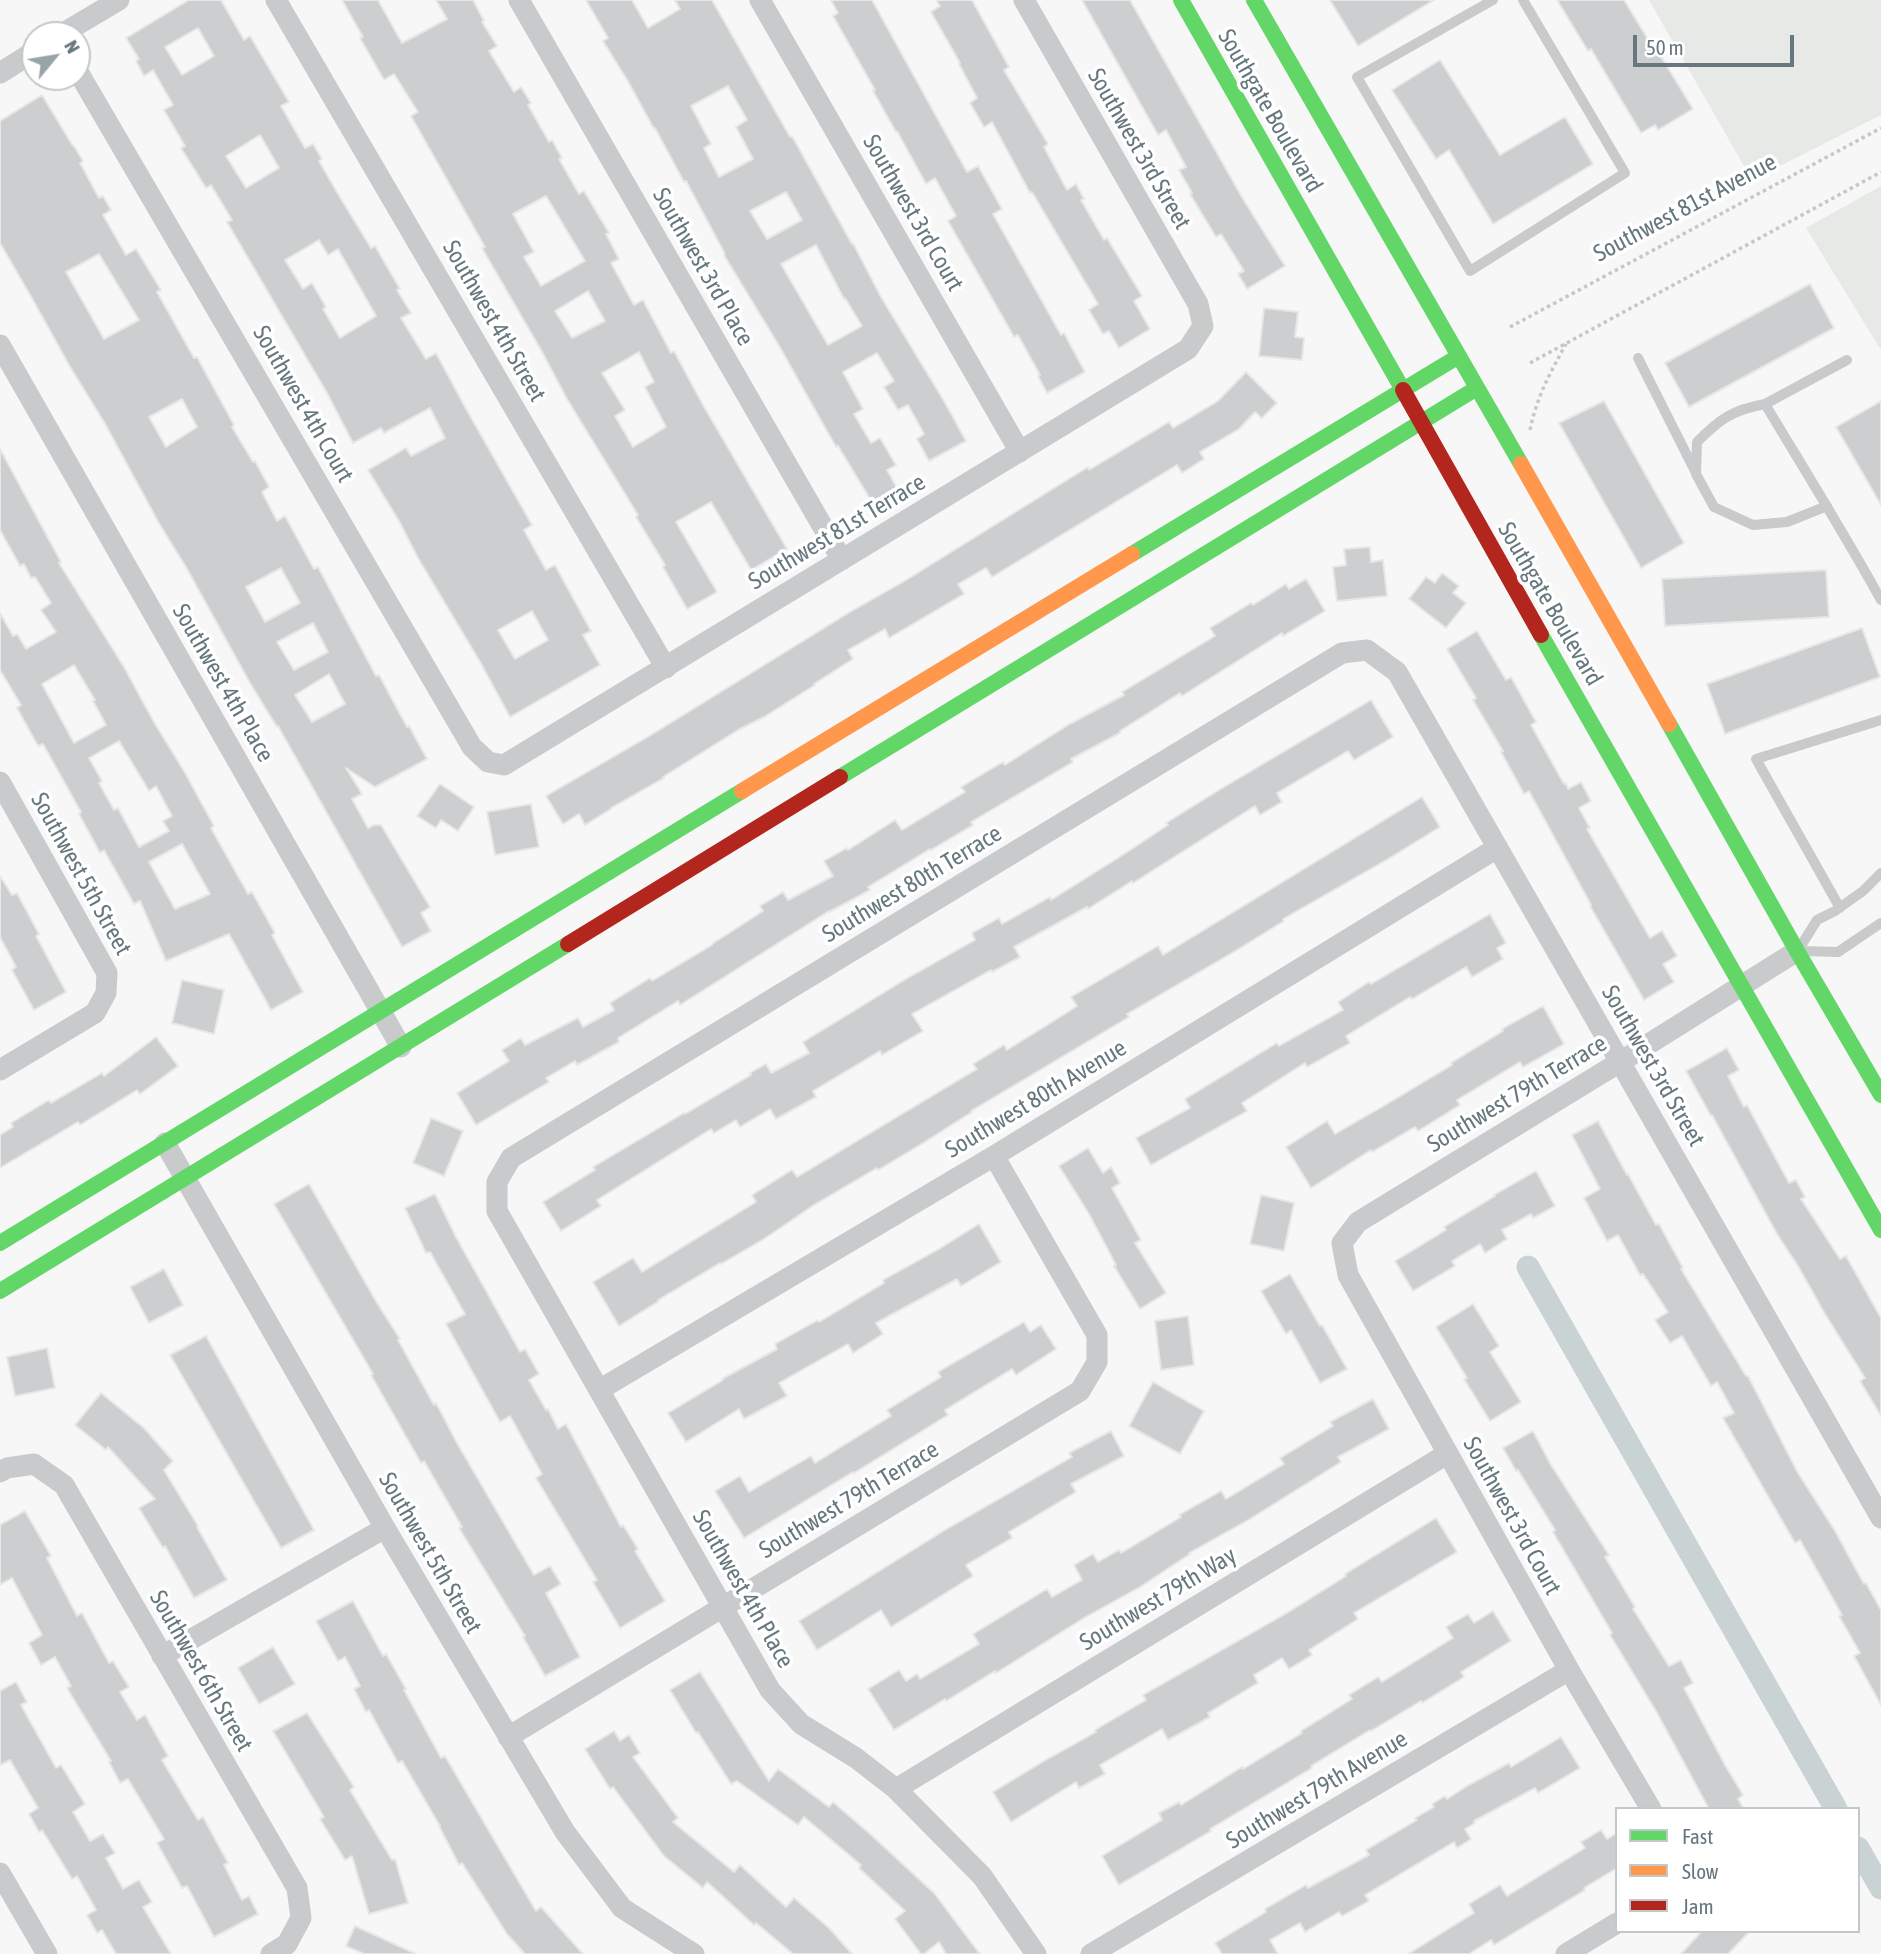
<!DOCTYPE html>
<style>
body{margin:0}
#map{position:relative;width:1881px;height:1954px;overflow:hidden;background:#f7f7f7;font-family:"Asap Condensed",sans-serif}
canvas{display:block}
.legend{position:absolute;left:1615px;top:1807px;width:245px;height:126px;box-sizing:border-box;background:#fff;border:2px solid #c2c9cb;margin:0;padding:9px 12px;list-style:none;font-size:21px;color:#66777e}
.legend li{display:flex;align-items:center;gap:14px;height:35px}
.legend b{width:35px;border:2px solid #c2c9cb}
.north{position:absolute;left:21px;top:21px;width:70px;height:70px;box-sizing:border-box;background:#fff;border:2px solid #c2c9cb;border-radius:50%;rotate:60deg;font-size:19px;font-weight:700;line-height:28px;text-align:center;color:#66777e}
.north::after{content:'';display:block;margin:auto;width:24px;height:32px;background:#99a4a8;clip-path:polygon(50% 0,100% 100%,50% 72%,0 100%)}
.scale{position:absolute;left:1633px;top:35px;width:161px;height:32px;box-sizing:border-box;border:4px solid #66777e;border-top:0;padding-left:9px;font-size:21px;line-height:24px;white-space:nowrap;color:#66777e;-webkit-text-stroke:5px #fff;paint-order:stroke}
</style>
<div id="map">
<canvas width="1881" height="1954"></canvas>
<ul class="legend">
<li><b style="height:9px;background:#63d668"></b>Fast</li>
<li><b style="height:9px;background:#ff974d"></b>Slow</li>
<li><b style="height:9px;background:#b3261e"></b>Jam</li>
</ul>
<div class="north">N</div>
<div class="scale">50 m</div>
</div>
<script>
const ctx = document.querySelector('canvas').getContext('2d');
ctx.lineJoin = 'round';
function fill(path, color) { ctx.fillStyle = color; ctx.fill(path, 'evenodd'); }
function stroke(path, color, width, dash) { ctx.strokeStyle = color; ctx.lineWidth = width; ctx.lineCap = dash ? 'butt' : 'round'; ctx.setLineDash(dash || []); ctx.stroke(path); }
function label(font, color, halo, rows, align = 'center') {
  ctx.font = font + ' "Asap Condensed",sans-serif'; ctx.lineWidth = 7; ctx.setLineDash([]); ctx.textBaseline = 'middle'; ctx.strokeStyle = halo; ctx.fillStyle = color; for (const [text, x, y, turn = 0] of rows) {
    ctx.save(); ctx.translate(x, y); ctx.rotate((+turn || 0) * Math.PI / 180); ctx.textAlign = isNaN(turn) ? turn : align; if (halo) ctx.strokeText(text, 0, 0); ctx.fillText(text, 0, 0); ctx.restore();
  }
}
const green = new Path2D(`
 M1649 0H1881V115L1752 180Z
 M1881 186V350L1806 228Z`);
const canal = new Path2D(`
 M1528 1267 1836 1809
 M1858 1848 1881 1888`);
const building = new Path2D(`
 M189 0H221L244 40 250 36 289 102 281 106 305 148 313 144 322 159 319 161 338 194 371 248 375 246 400 289 397 290 411 313 401 318 426 359 436 353 465 407 532 525 524 530 546 570 555 565 591 631 583 635 600 665 510 717 479 660 418 558 399 521 368 470 406 448 411 456 445 438 430 408 384 433 381 428 353 443 327 393 227 222 232 220 211 185 206 188 181 148 185 146 164 110 173 105 153 70 144 76 136 61 139 59 126 38ZM198 28 214 56 182 75 165 47ZM260 135 279 168 246 188 226 156ZM319 240 328 255 338 249 376 316 340 338 323 309 326 307 312 283 303 289 285 260ZM532 611 548 640 515 659 498 630Z
 M342 0H378L402 43 447 19 436 0H473L484 21 482 22 497 46 489 51 514 92 521 87 531 103 528 105 549 142 552 140 562 158 559 159 579 194 584 191 609 233 606 234 619 259 611 263 634 305 643 300 671 353 674 351 703 405 787 549 751 570 711 502 676 522 717 592 687 609 663 567 665 565 636 517 638 515 567 399 541 350 482 248 485 247 411 116 418 112 394 74 384 80 360 38 363 37ZM546 196 585 261 541 286 524 257 534 252 513 214ZM588 291 605 321 572 338 555 311ZM639 352 654 382 645 387 666 427 633 447 615 416 625 410 602 373Z
 M586 0H632L648 28 680 9 675 0H712L790 137 792 136 852 244 853 243 881 297 944 401 966 441 929 461 917 439 924 434 908 405 898 410 884 387 894 381 877 353 843 372 863 409 854 414 871 443 880 438 896 465 887 470 897 488 872 502 838 446 836 447 778 344 724 255 725 254 686 181 684 182 655 128 654 129 629 83 603 41 608 38ZM728 86 747 120 736 127 753 159 719 177 704 148 711 144 691 106ZM786 192 802 220 767 239 750 211ZM816 245 844 299 845 298 862 326 828 345 781 264Z
 M831 0H872L967 172 978 166 1002 209 993 214 1061 335 1064 333 1085 372 1047 393 1038 376 1040 375 1018 335 1014 337 948 221 956 216 935 178 926 184 897 131 896 132 873 91 875 90 833 16 838 13Z
 M936 0H972L1009 67 1004 70 1048 144 1044 147 1067 190 1076 184 1084 199 1081 200 1104 240 1107 238 1142 296 1134 301 1150 329 1119 348 1109 331 1103 334 1089 310 1098 304 1032 192 1030 193 992 122 984 127 970 103 977 98 959 64 960 63 931 12 940 6Z
 M1082 0H1130L1243 199 1285 266 1247 289 1238 274 1244 271 1221 234 1216 237 1190 194 1192 193 1179 170 1186 167 1166 130 1158 135Z
 M1330 0H1434L1358 46Z
 M1557 0H1624L1649 41 1651 40 1693 109 1658 130 1655 125 1641 133 1591 49 1588 51Z
 M1440 60 1500 155 1565 117 1593 164 1493 224 1449 150 1436 159 1392 90Z
 M42 95 73 146H74L83 161 80 163 99 198 103 196 111 210 103 215 126 255 136 249 161 290 157 292 194 358 197 357 234 425 232 427 253 462 255 461 269 487 262 492 277 521 285 516 314 569 318 567 376 676 379 675 407 727 409 726 427 759 375 787 346 768 362 794 352 799 368 828 374 825H381L430 907 421 913 431 931 402 947 278 726 277 727 250 683 186 567 160 525 104 422 69 365 33 300 0 243V121ZM99 254 139 320 104 339 66 272ZM182 399 197 427 166 447 149 417ZM281 568 300 603 265 622 246 587ZM313 623 328 652 294 670 277 642ZM329 674 345 704 312 722 295 695Z
 M1810 284 1834 328 1689 407 1665 363Z
 M1264 308 1298 312 1295 337 1304 338 1302 360 1259 356Z
 M1246 372 1277 403 1262 418 1255 412 1239 429 1200 452 1204 459 1182 473 1177 465 992 577 986 568 958 584 964 594 889 638 885 629 848 650 853 659 814 684 815 685 764 717 738 730 663 777 664 778 611 808V809L585 825 579 814 563 824 546 796 651 735 850 612 903 582 1088 467 1089 470 1169 422 1173 428 1218 401Z
 M1604 401 1684 543 1641 568 1559 423Z
 M1881 401V505L1836 427Z
 M0 449 61 562 59 563 124 667 155 724 184 771 214 826 211 828 248 894 252 892 275 933 272 935 303 992 271 1010 229 934 166 961 140 901 134 904 104 850 100 853 79 814 81 812 43 744 38 746 17 708 21 705 0 670V613L13 636 17 634 26 649 56 632 41 610 51 603 35 577 31 578 24 564 20 566 0 530ZM74 665 95 700 93 701 106 725 74 743 42 684ZM119 741 149 791 156 786 172 816 163 821 169 831 139 847 118 808 114 810 99 783 102 781 89 758ZM182 844 210 894 175 909 149 862Z
 M1370 547 1371 562 1383 560 1387 596 1337 601 1333 567 1346 565 1344 549Z
 M1826 570 1829 617 1665 626 1662 579Z
 M1442 573 1459 586 1453 593 1466 603 1446 628 1409 599 1426 577 1435 583Z
 M1306 579 1325 611 1283 636 1282 633 1182 696 1180 693 1120 731V733L1071 759 1073 762 971 822 973 825 931 850 930 849 868 887 870 890 829 912V911L680 1005 678 1001 618 1038 619 1042 577 1065 575 1061 546 1078 549 1082 476 1125 457 1093 509 1061 502 1050 521 1038 525 1045 578 1018 583 1027 614 1010 610 1003 650 978 652 981 712 945V944L763 911 760 906 783 892 788 900 833 876 824 861 847 848 848 850 895 820 902 830 965 792 961 787 1003 762 1005 765 1068 725 1124 695 1122 692 1215 636 1210 628 1251 603 1253 605 1286 584 1289 589Z
 M1862 628 1880 677 1725 734 1707 684Z
 M1477 631 1506 680 1511 677 1536 722 1531 725 1564 784 1566 783 1568 789 1581 782 1591 801 1579 808 1590 828 1587 829 1650 938 1662 931 1677 956 1663 964 1674 982 1644 1000 1590 906 1591 905 1529 791 1524 794 1501 752 1503 751 1473 700 1476 698 1447 649Z
 M1371 700 1393 737 1354 760 1348 751 1277 793 1282 802 1260 815 1255 806 1133 883 1132 881 1088 909 1087 907 1014 947 1020 957 992 972 991 970 912 1014 923 1031 882 1055 880 1051 813 1091 816 1097 776 1119 770 1109 740 1127 736 1120 714 1133 711 1129 597 1200 601 1206 561 1231 543 1202 595 1170 593 1167 684 1113 685 1114 751 1075 750 1073 766 1064 771 1073 809 1053 803 1042 906 979 975 940 972 933 999 918 1002 924 1050 897 1051 900 1118 858 1168 825 1166 823 1219 790Z
 M440 784 474 807 458 831 441 820 436 828 417 816Z
 M1422 797 1440 827 1388 859 1283 919 1284 921 1232 953 1127 1014 1129 1017 971 1111 972 1112 920 1145 878 1170 877 1168 814 1205 764 1239 721 1264 720 1263 658 1300 659 1301 619 1326 593 1282 633 1258 642 1272 756 1202 752 1195 792 1170 797 1177 977 1069 973 1064 1004 1045 1007 1050 1068 1012 1077 1006 1071 997 1158 946 1163 955Z
 M531 804 539 847 495 855 487 812Z
 M0 876 12 895 17 893 39 934 36 936 66 992 34 1010 12 970 16 967 0 937Z
 M1490 914 1506 943 1497 948 1503 959 1472 977 1466 967 1412 999 1410 997 1346 1036 1350 1043 1307 1067 1305 1063 1242 1103 1247 1111 1151 1165 1136 1138 1190 1108 1185 1099 1277 1043 1279 1046 1343 1010 1338 1002 1369 982 1371 984Z
 M182 980 224 990 214 1034 172 1023Z
 M1543 1006 1564 1044 1523 1067 1520 1062 1457 1100 1460 1105 1418 1131 1415 1127 1372 1152 1371 1150 1311 1188 1286 1147 1327 1121 1335 1134 1387 1104 1452 1065 1451 1063 1503 1031 1502 1029Z
 M156 1037 178 1066 140 1094 137 1090 80 1125 78 1122 0 1168V1135L13 1127 11 1123 49 1100 51 1103 102 1073 104 1076Z
 M1727 1048 1739 1070 1728 1076 1744 1107 1747 1105 1789 1183 1796 1180 1805 1197 1801 1199 1840 1259 1846 1256 1881 1318V1416L1860 1381 1865 1378 1825 1314 1798 1266 1777 1234 1712 1115 1711 1116 1686 1071Z
 M431 1118 463 1131 444 1176 413 1163Z
 M1598 1121 1627 1175 1628 1174 1656 1225 1659 1224 1683 1268 1681 1269 1746 1376H1748L1798 1473 1835 1531 1864 1584 1866 1583 1881 1610V1705L1854 1656 1860 1653 1839 1616 1842 1615 1800 1540 1795 1543 1723 1418 1734 1413 1717 1382 1711 1386 1682 1336 1670 1343 1655 1320 1668 1312 1643 1274 1640 1275 1618 1235 1607 1241 1584 1198 1600 1189 1572 1135Z
 M1088 1148 1103 1173 1111 1167 1120 1183 1112 1188 1141 1240 1135 1243 1166 1293 1140 1309 1114 1266 1116 1265 1089 1214 1059 1166Z
 M1536 1171 1555 1206 1533 1218 1531 1214 1502 1230 1507 1239 1485 1253 1480 1244 1452 1261 1455 1266 1413 1291 1395 1261 1446 1230 1444 1227 1495 1196 1494 1195Z
 M309 1184 377 1303 400 1339 398 1340 434 1405 436 1403 457 1443 534 1575 550 1566 561 1584 546 1593 580 1657 545 1676 523 1637 525 1636 459 1528 462 1527 424 1461 421 1463 371 1375 373 1374 274 1204Z
 M435 1194 456 1237 520 1352 525 1349 539 1374 529 1380 546 1410 548 1409 558 1429 566 1424 621 1527 623 1525 638 1549 635 1551 665 1601 620 1628 593 1582 597 1580 536 1478 542 1474 510 1416 500 1422 446 1324 465 1314 430 1252 426 1253 405 1208Z
 M1261 1195 1294 1203 1284 1251 1250 1244Z
 M979 1224 1001 1262 961 1286 957 1279 876 1323 883 1334 853 1353 848 1344 779 1383 787 1396 744 1419 739 1409 686 1442 668 1413 723 1380 722 1379 777 1349 775 1344 818 1320 819 1322 884 1283 883 1280 939 1249Z
 M164 1269 183 1305 149 1323 130 1287Z
 M1290 1274 1320 1326 1322 1325 1347 1369 1320 1383 1291 1330 1286 1334 1261 1291Z
 M1473 1304 1499 1346 1490 1352 1521 1402 1490 1421 1464 1379 1467 1378 1436 1327Z
 M1188 1316 1194 1365 1161 1370 1155 1321Z
 M1024 1322 1030 1332 1041 1325 1056 1349 1016 1375 1012 1369 945 1410 948 1415 854 1473 853 1472 744 1538 715 1491 740 1476 749 1492 811 1456 815 1463 891 1416 887 1410 941 1377 938 1372Z
 M206 1336 314 1530 281 1548 170 1355Z
 M47 1348 55 1388 15 1396 7 1357Z
 M1153 1382 1204 1411 1180 1454 1129 1426Z
 M101 1393 144 1428 173 1461 164 1470 198 1526 197 1527 227 1580 194 1598 165 1546 163 1548 139 1508 155 1499 108 1447 106 1450 75 1425Z
 M1373 1399 1389 1429 1338 1457 1341 1462 1250 1519 1189 1553 1190 1554 1140 1587 1084 1618 996 1673 995 1671 946 1701 945 1699 894 1730 868 1689 899 1670 906 1681 917 1674 920 1679 979 1644 973 1634 1047 1589 1052 1597 1082 1580 1074 1565 1093 1554 1098 1562 1119 1550 1121 1553 1181 1517 1179 1515 1221 1491 1226 1499 1284 1464 1280 1458 1333 1426 1330 1422Z
 M1111 1431 1124 1456 1071 1484 1076 1492 1009 1532 1012 1538 966 1565 973 1576 891 1627 881 1610 817 1650 799 1621 945 1530 1072 1457 1069 1453Z
 M1533 1431 1551 1465 1609 1555 1605 1557 1635 1607 1633 1609 1669 1666 1681 1660 1693 1683 1684 1688 1725 1765 1743 1795 1738 1799 1744 1809H1709L1656 1711 1610 1635 1612 1633 1553 1532 1555 1530 1518 1470 1516 1471 1503 1448Z
 M25 1511 51 1556 47 1558 77 1616 82 1613 109 1663 113 1661 129 1687 120 1692 137 1720 145 1715 168 1756 162 1760 198 1820 203 1817 228 1863 224 1865 242 1900 249 1896 258 1914 214 1937 187 1886 182 1888 157 1843 164 1839 128 1779 120 1783 109 1762 111 1761 67 1688 71 1686 55 1657 41 1665 29 1643 42 1635 12 1578 0 1585V1525Z
 M1436 1518 1457 1552 1354 1613 1358 1619 1309 1650 1312 1655 1289 1669 1282 1658 1254 1675 1258 1683 1208 1713 1210 1717 1168 1740 1162 1729 1100 1765 1105 1774 1079 1788 1076 1782 1011 1822 993 1792 1044 1761 1096 1732 1095 1730 1146 1700 1143 1695 1287 1613 1346 1576 1345 1574Z
 M353 1601 383 1656 386 1654 406 1689 404 1690 441 1758 445 1756 536 1911 541 1907 583 1954H525L507 1934 462 1863 459 1865 439 1826H440L402 1761 398 1763 369 1710 366 1712 354 1689 360 1686 345 1657 338 1661 316 1621Z
 M1493 1611 1511 1641 1461 1672 1464 1677 1422 1703 1421 1701 1371 1731 1370 1730 1311 1766 1312 1768 1210 1829 1211 1831 1119 1885 1102 1856 1162 1820 1159 1813 1179 1802 1181 1805 1242 1767 1243 1769 1302 1733 1301 1731 1352 1699 1349 1695 1378 1677 1382 1682 1453 1638 1446 1627 1468 1614 1474 1623Z
 M273 1647 295 1684 259 1704 238 1668Z
 M700 1672 769 1781 778 1769 829 1807 833 1802 869 1833 934 1893 980 1954H946L939 1942 924 1954H921L895 1919 905 1911 859 1868 861 1865 804 1817 798 1825 737 1781 731 1784 698 1732 696 1733 670 1690Z
 M16 1682 27 1702 21 1705 56 1768 61 1765 85 1804 73 1812 90 1841 103 1834 115 1853 106 1858 123 1889 139 1880 152 1902 143 1907 171 1954H116L102 1930 97 1933 87 1915 96 1910 77 1876 72 1879 42 1830 39 1832 29 1814 38 1808 10 1760 0 1765V1691Z
 M307 1713 354 1787 350 1790 392 1860 395 1859 408 1903 369 1914 352 1856 345 1860 320 1819 324 1817 273 1731Z
 M614 1731 620 1741 629 1735 640 1753 633 1757 678 1818 673 1822 734 1872 740 1865 786 1907 794 1898 829 1928 852 1954H793L756 1923 754 1925 707 1882 703 1888 664 1856 613 1787 610 1789 585 1749Z
 M1561 1737 1580 1768 1538 1793 1535 1788 1474 1821 1475 1823 1465 1829 1471 1839 1457 1848 1454 1842 1365 1895 1369 1901 1342 1916 1339 1912 1305 1932 1300 1923 1270 1940 1278 1954H1222L1215 1943 1266 1912 1265 1909 1306 1885 1308 1888 1369 1855 1366 1850 1417 1820 1415 1818 1434 1807 1432 1804 1445 1796 1447 1799 1467 1786 1509 1763 1511 1767Z
 M1601 1830 1607 1839 1617 1833V1868L1584 1888 1585 1890 1494 1945 1491 1940 1469 1954H1408L1474 1913 1469 1904 1500 1885 1507 1896 1585 1848 1581 1842Z
 M355 1926 416 1954H364L346 1946Z
 M1702 1931H1750L1728 1954H1681Z`);
const path = new Path2D(`
 M1510 327 1881 128
 M1530 363 1881 172
 M1530 430C1537 396 1550 373 1566 344`);
const lane = new Path2D(`
 M1493 0 1357 77 1470 271 1625 173 1523 0
 M1638 358 1695 471
 M1765 404 1847 360
 M1827 506 1787 522 1753 525 1714 507 1696 474 1697 442C1720 419 1732 410 1765 404 1804 469 1844 533 1881 600
 M1840 908 1756 759 1881 720
 M1799 949 1817 920 1835 911 1863 891 1881 873
 M1803 951 1838 952 1881 923`);
const street = new Path2D(`
 M276 0 666 668
 M519 0 842 560
 M760 0 1020 452
 M60 35 119 0
 M77 70 472 747 488 762 504 765 1188 349 1203 326 1198 304 1024 0
 M0 73 35 51
 M0 345 401 1047
 M0 782 107 973 106 993 95 1013 0 1070
 M165 1143 385 1528 565 1832 622 1908 694 1954
 M599 1390 994 1156 1497 848
 M0 1472 7 1468 34 1464 64 1485 297 1888 301 1918 287 1944 271 1954
 M162 1656 385 1528
 M508 1737 1080 1391 1097 1362V1335L994 1156
 M896 1789 1447 1454
 M1651 1809 1569 1670 1348 1275 1342 1243 1358 1222 1620 1062 1797 951
 M0 1873 47 1954
 M1036 1954 982 1876 896 1789 856 1758 801 1724 770 1690 497 1211V1182L511 1158 1342 653 1367 650 1397 672 1881 1518
 M1091 1954 1569 1670
 M1566 1954 1617 1923`);
const fast = new Path2D(`
 M1181 0 1403 390
 M1254 0 1521 464
 M1132 554 1459 356
 M1541 635 1881 1230
 M1669 724 1797 951 1881 1095
 M840 777 1477 388
 M0 1243 742 791
 M0 1291 568 944`);
const slow = new Path2D(`
 M1521 464 1669 724
 M742 791 1132 554`);
const jam = new Path2D(`
 M1403 390 1541 635
 M568 944 840 777`);
const streetNames = [
 ["Southgate Boulevard",1270,111,60],
 ["Southwest 3rd Street",1139,149,60],
 ["Southwest 81st Avenue",1685,208,-28],
 ["Southwest 3rd Court",913,213,60],
 ["Southwest 3rd Place",703,267,60],
 ["Southwest 4th Street",494,321,60],
 ["Southwest 4th Court",303,404,60],
 ["Southwest 81st Terrace",837,532,-31],
 ["Southgate Boulevard",1550,604,60],
 ["Southwest 4th Place",223,683,60],
 ["Southwest 5th Street",81,874,61],
 ["Southwest 80th Terrace",912,884,-31],
 ["Southwest 3rd Street",1653,1066,60],
 ["Southwest 79th Terrace",1517,1094,-31],
 ["Southwest 80th Avenue",1036,1099,-31],
 ["Southwest 79th Terrace",849,1500,-31],
 ["Southwest 3rd Court",1512,1516,61],
 ["Southwest 5th Street",430,1553,60],
 ["Southwest 4th Place",743,1589,60],
 ["Southwest 79th Way",1158,1599,-31],
 ["Southwest 6th Street",201,1671,60],
 ["Southwest 79th Avenue",1317,1790,-31]
];
fill(green, '#e6e9e5');
stroke(canal, '#cad3d4', 23);
fill(building, '#cdcecf');
stroke(building, '#e7e7e6', 2);
stroke(path, '#c7c7c8', 3.5, [3.5, 3.5]);
stroke(lane, '#c8cacb', 10);
stroke(street, '#c8cacb', 21);
stroke(fast, '#63d668', 16);
stroke(slow, '#ff974d', 16);
stroke(jam, '#b3261e', 16);
label('24px', '#66777e', '#fff', streetNames);
</script>
